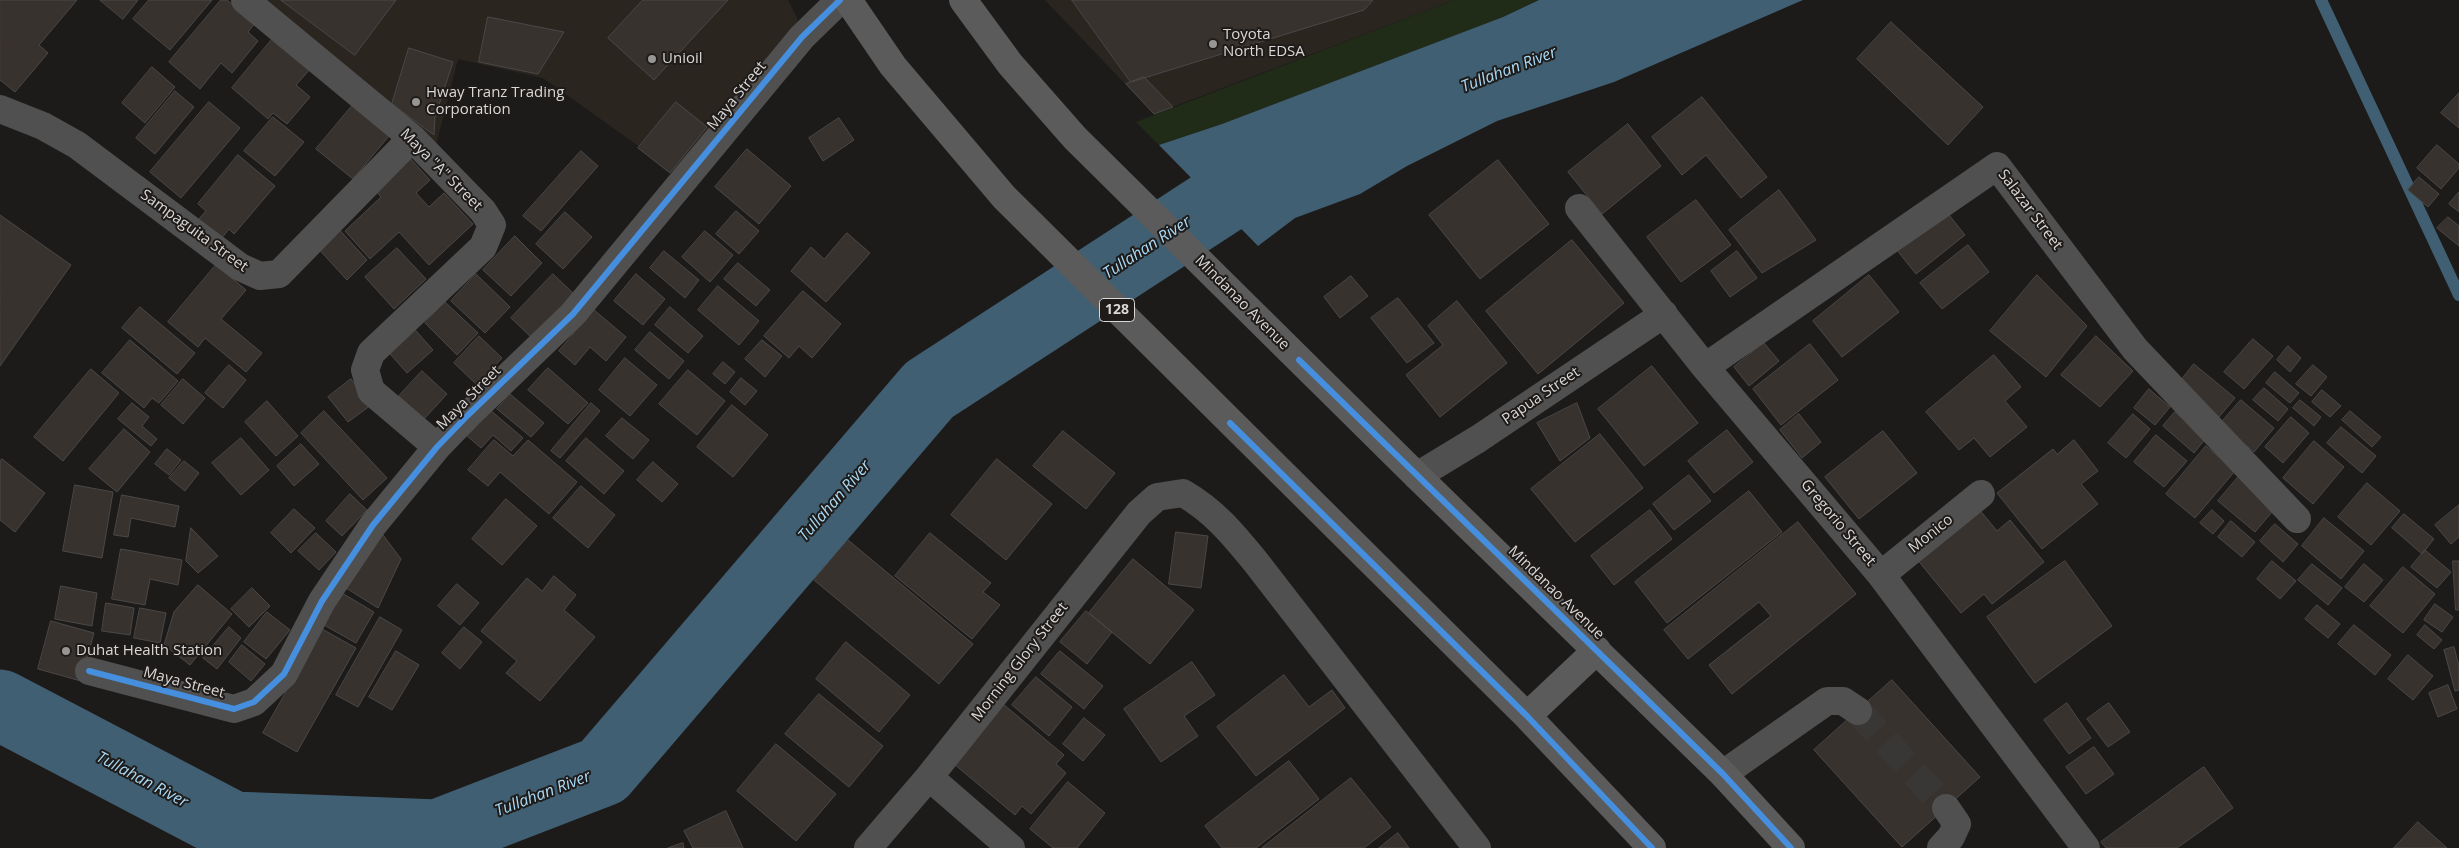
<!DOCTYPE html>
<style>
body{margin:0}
canvas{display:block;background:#1d1b1a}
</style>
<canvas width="2459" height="848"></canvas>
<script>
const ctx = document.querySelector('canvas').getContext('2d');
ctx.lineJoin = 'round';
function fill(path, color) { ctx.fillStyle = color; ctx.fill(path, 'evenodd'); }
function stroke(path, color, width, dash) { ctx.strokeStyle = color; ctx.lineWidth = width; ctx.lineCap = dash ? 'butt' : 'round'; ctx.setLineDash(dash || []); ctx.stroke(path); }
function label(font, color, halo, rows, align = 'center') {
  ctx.font = font + ' "Open Sans",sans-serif'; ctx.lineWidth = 4; ctx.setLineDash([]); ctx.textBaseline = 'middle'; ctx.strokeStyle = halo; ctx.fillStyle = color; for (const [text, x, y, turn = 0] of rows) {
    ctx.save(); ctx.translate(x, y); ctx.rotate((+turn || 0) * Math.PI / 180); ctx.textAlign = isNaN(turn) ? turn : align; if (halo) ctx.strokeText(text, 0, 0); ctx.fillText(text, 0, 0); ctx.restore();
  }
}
const built = new Path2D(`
 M261 0H788L800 24 675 172 543 78 458 59 436 145Z
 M1045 0H1454L1154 114Z`);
const green = new Path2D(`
 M1454 0H1539L1503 17 1222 124 1159 145 1136 122Z`);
const water = new Path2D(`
 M1539 0H1803L1614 82 1497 121 1407 166 1360 194 1295 218 1258 246 1159 145 1222 124 1503 17Z`);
const stream = new Path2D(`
 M2321 0 2459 295`);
const river = new Path2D(`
 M0 705 233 827 437 835 603 771 929 390 1238 189 1303 158`);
const building = new Path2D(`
 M0 0H77L39 45 48 53 15 92 0 80Z
 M100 0H138L123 19Z
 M149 0H212L170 50 133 19Z
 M221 0H227L255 23 248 32 258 41 232 73 221 63 200 89 169 62Z
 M281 0H396L355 55Z
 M643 0H728L654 80 608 38Z
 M1072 0H1373L1364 10 1131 82Z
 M488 17 564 32 538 74 479 62Z
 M1891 22 1983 107 1948 145 1857 59Z
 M274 37 311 68 296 85 310 97 287 124 273 113 268 119 232 88Z
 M409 48 453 62 435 117 434 135 392 104Z
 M152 67 175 87 145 123 122 103Z
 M1144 77 1173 107 1154 114 1126 84Z
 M175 91 194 107 155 154 136 138Z
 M2459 93V128L2441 113Z
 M1702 97 1767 177 1741 198 1706 155 1682 175 1652 137Z
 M209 102 240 128 181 198 150 172Z
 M676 102 707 127 670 173 638 148Z
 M352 106 389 136 353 179 316 149Z
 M273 117 304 142 275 176 244 151Z
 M839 118 854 140 823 161 809 138Z
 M1628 124 1661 166 1602 214 1568 172Z
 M2437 145 2459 164V168L2441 189 2417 168Z
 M747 149 791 186 759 224 715 187Z
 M581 151 598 166 541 231 523 216Z
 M238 155 275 186 234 234 229 229 221 239 198 220 206 211 198 204Z
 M408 156 430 180 416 193 429 207 444 193 473 224 429 265 399 232 370 259 345 231 381 197 373 187Z
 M1498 160 1549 224 1480 279 1429 215Z
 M2419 177 2439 194 2428 207 2408 190Z
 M1779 190 1816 240 1762 273 1729 230Z
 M2459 192V212L2449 204Z
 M1696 200 1731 245 1681 282 1647 237Z
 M1945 210 1965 235 1916 274 1896 249Z
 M736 211 759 231 739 254 716 234Z
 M565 212 592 237 563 269 536 244Z
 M0 215 71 265 0 366Z
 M2448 217 2459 226V246L2437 228Z
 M335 225 367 260 347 280 314 244Z
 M705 231 733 255 710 282 682 257Z
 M847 233 870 253 826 302 791 271 811 247 824 259Z
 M515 236 542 263 511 296 483 270Z
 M1572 240 1624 303 1538 374 1486 311Z
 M1968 245 1989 272 1942 309 1920 283Z
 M397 248 426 279 394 309 365 277Z
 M664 251 699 280 685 298 650 268Z
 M1737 251 1757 278 1730 297 1711 271Z
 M738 263 770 290 756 306 724 279Z
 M216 265 246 290 221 319 262 353 246 372 205 338 198 347 168 322Z
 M476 274 510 307 485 333 451 301Z
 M553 274 574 294 532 338 511 318Z
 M636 274 665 299 643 325 614 301Z
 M1869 275 1899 312 1842 357 1813 321Z
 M2037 275 2087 326 2046 377 1990 331Z
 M1351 276 1368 296 1340 318 1324 297Z
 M718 286 759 321 739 345 698 310Z
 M803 291 841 324 812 358 799 346 789 358 764 336Z
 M1398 298 1434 343 1407 363 1371 318Z
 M1457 301 1507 363 1440 417 1406 375 1443 345 1428 326Z
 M445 302 478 333 457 355 425 323Z
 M140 307 195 353 177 374 122 328Z
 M670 307 703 336 688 353 655 325Z
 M594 310 626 337 606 361 590 347 575 365 559 351Z
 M410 324 433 350 407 373 384 347Z
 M650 332 684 361 669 379 635 350Z
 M479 336 502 358 477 385 454 363Z
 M2096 336 2133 371 2100 407 2061 375Z
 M2253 339 2273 356 2244 389 2224 372Z
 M130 340 178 381 159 403 152 398 144 408 102 373Z
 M762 340 782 356 765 377 745 359Z
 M1764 343 1779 361 1749 386 1734 367Z
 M1810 344 1838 380 1781 425 1753 389Z
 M2288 346 2301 358 2290 372 2277 360Z
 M1994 355 2021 387 2005 401 2027 427 1990 457 1974 438 1959 450 1926 412Z
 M625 358 657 385 630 416 599 390Z
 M723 362 735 372 725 384 713 374Z
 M2194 364 2235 398 2219 417 2179 383Z
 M229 365 246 380 223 408 205 393Z
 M2313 365 2327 377 2311 396 2296 384Z
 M1652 366 1698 423 1644 466 1598 409Z
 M548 368 588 403 568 424 528 390Z
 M91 369 119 393 63 461 34 437Z
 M688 370 725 401 697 435 659 404Z
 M422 371 447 394 424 419 399 396Z
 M2275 372 2299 393 2290 403 2266 383Z
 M741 378 757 391 745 405 730 392Z
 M183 379 205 398 183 424 161 405Z
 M351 379 371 405 348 422 328 397Z
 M2264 388 2288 409 2278 421 2253 400Z
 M2149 389 2170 407 2155 425 2134 408Z
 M2322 390 2341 406 2330 417 2312 402Z
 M510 394 544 423 531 437 497 409Z
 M2241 400 2274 428 2254 452 2220 424Z
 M2300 400 2321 417 2314 426 2293 408Z
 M267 401 298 436 276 456 245 422Z
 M132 403 149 417 142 426 157 439 151 446 118 419Z
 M591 403 600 411 560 458 551 451Z
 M1577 403 1590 438 1560 461 1537 423Z
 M732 405 768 435 733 477 697 447Z
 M489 409 523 438 511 451 493 435 481 448 466 435Z
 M324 411 387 478 363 500 301 433Z
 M2350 411 2381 437 2372 447 2342 420Z
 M2175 412 2206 438 2194 453 2163 426Z
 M1799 414 1821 442 1802 458 1780 430Z
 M2133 414 2150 429 2126 458 2108 443Z
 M2291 417 2309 433 2283 463 2265 447Z
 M622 418 649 440 633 459 606 436Z
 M2341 427 2376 456 2362 473 2327 443Z
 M124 429 150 452 117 492 89 469Z
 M1727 430 1753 462 1714 493 1688 461Z
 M1063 431 1115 473 1086 509 1033 466Z
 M1883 431 1917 473 1859 519 1825 477Z
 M1600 434 1643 488 1575 542 1531 489Z
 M2156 435 2187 461 2164 487 2134 462Z
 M241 438 269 470 241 495 212 463Z
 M586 438 624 471 604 494 566 461Z
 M494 440 513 456 528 440 577 482 549 514 500 472 488 486 468 470Z
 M2074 440 2098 471 2081 484 2098 504 2042 549 1997 493 2053 449 2057 454Z
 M2314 441 2344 467 2313 504 2283 478Z
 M301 444 319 464 294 486 277 466Z
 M2206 446 2235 471 2195 518 2166 494Z
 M167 449 181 460 169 475 155 464Z
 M2 459 45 493 15 532 0 520V461Z
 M997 459 1052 504 1006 560 951 515Z
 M184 461 199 473 185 491 169 478Z
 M653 462 678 484 662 502 637 480Z
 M1689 475 1711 501 1674 530 1653 504Z
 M2240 475 2277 506 2255 532 2218 501Z
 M2367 483 2400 511 2371 545 2338 517Z
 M75 485 113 492 102 558 63 551Z
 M581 486 615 515 588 548 553 518Z
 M1749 491 1782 532 1667 623 1635 582Z
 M350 494 367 510 342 536 326 521Z
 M122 495 179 506 175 527 131 518 128 537 114 535Z
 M506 499 537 526 502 565 472 539Z
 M2459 505V537L2451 544 2435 525Z
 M1978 508 1997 531 2010 520 2044 562 1992 604 1984 594 1961 613 1916 558Z
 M294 509 315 528 291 553 271 533Z
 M1650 510 1672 539 1614 585 1591 556Z
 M2212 510 2224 521 2213 534 2200 523Z
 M2404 514 2434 539 2422 554 2392 528Z
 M2324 518 2364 551 2341 579 2302 546Z
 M2231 521 2255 542 2242 557 2218 537Z
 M1798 522 1856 594 1732 694 1709 665 1771 616 1759 602 1688 659 1664 630Z
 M2275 524 2298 544 2283 562 2260 541Z
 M191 528 218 556 198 573 186 561Z
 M380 531 401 559 378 608 346 588Z
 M1176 532 1208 536 1201 588 1169 584Z
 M316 533 336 552 319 570 298 551Z
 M930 533 991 583 983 592 1000 605 972 639 895 576Z
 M848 540 973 644 939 684 814 580Z
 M121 549 182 560 178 585 150 579 145 605 112 599Z
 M2425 550 2451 572 2437 588 2411 567Z
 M1133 559 1194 610 1150 664 1089 613Z
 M2065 561 2112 626 2035 683 1987 617Z
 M2272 561 2296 581 2280 599 2257 579Z
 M2453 561H2459V610H2456Z
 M2312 564 2342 588 2328 605 2298 580Z
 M2364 564 2383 580 2364 602 2345 587Z
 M2403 567 2435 594 2403 633 2370 606Z
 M554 576 576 595 564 610 595 637 540 701 506 673 517 661 481 631 527 578 542 591Z
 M457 584 479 603 460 625 438 606Z
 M198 585 232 614 190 665 164 645 174 612Z
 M61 586 97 593 92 626 55 619Z
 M252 588 270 606 249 627 231 609Z
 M342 593 374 612 356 643 324 625Z
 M106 603 134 608 130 635 102 631Z
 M2435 604 2453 617 2442 632 2424 620Z
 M2317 605 2340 624 2328 638 2305 619Z
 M140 608 166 613 160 643 134 638Z
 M1086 611 1112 632 1087 664 1060 642Z
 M267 612 290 630 266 659 244 642Z
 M380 617 402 630 358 707 336 695Z
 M51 621 94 633 81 681 38 669Z
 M2354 625 2391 655 2375 675 2338 644Z
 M2425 625 2442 640 2434 649 2417 635Z
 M229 627 241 638 217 669 203 658Z
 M464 627 482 642 460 669 442 653Z
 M322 629 356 648 297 752 263 733Z
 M846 642 910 695 879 732 816 679Z
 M242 645 265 664 251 681 229 662Z
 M2454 647 2459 666V690L2455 691 2444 650Z
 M396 651 419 665 392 710 369 697Z
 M1060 651 1103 686 1084 709 1041 674Z
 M2408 655 2433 676 2413 700 2388 679Z
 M1192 662 1215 695 1184 716 1198 736 1161 762 1124 709Z
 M1284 675 1309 707 1332 690 1345 708 1256 776 1217 727Z
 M1036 677 1072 707 1049 736 1012 705Z
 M1892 680 1980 777 1902 847 1814 750Z
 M2448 685 2457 709 2438 717 2429 693Z
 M819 694 883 746 849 787 785 734Z
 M997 699 1064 755 1056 764 1066 773 1031 814 1022 806 1015 815 948 759Z
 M2067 703 2091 738 2069 754 2044 720Z
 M2109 703 2130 732 2108 747 2087 719Z
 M1084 718 1105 735 1083 761 1063 744Z
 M776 744 836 794 796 841 737 791Z
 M2094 747 2114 774 2086 794 2066 767Z
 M1289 761 1319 799 1256 848H1222L1205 826Z
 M2204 767 2233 808 2177 848H2106L2101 842Z
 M1351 778 1391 827 1364 848H1262Z
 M1068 782 1105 813 1077 848H1053L1030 829Z
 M726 811 743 848H693L684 831Z
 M2418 822 2447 848H2394Z
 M1398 833 1409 848H1379Z
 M683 843 684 848H668Z`);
const minorTunnel = new Path2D(`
 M1858 711 1946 808`);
const minor = new Path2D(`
 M245 0 412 138 483 211 492 225 483 247 371 353 365 370 371 391 437 447
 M0 109 43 126 77 145 240 267 260 276 279 274 412 138
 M1579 208 1705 367 1881 575 2086 848
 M1705 367 1997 166 2135 349 2297 519
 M1417 476 1478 439 1664 314
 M1881 575 1981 494
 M89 671 234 709 254 702 284 674 322 601 373 525 437 447 468 415 573 314 802 37 840 0
 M1723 774 1827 701H1843L1858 711
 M929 777 1011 848
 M868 848 929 777 1139 513 1157 497 1183 493C1214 511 1232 533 1255 561L1477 848
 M1941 848 1951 837 1957 824 1946 808`);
const major = new Path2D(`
 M848 0 893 66 1004 197 1527 716 1652 848
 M963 0 1010 64 1075 138 1417 476 1723 774 1791 848
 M1527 716 1597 650`);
const cycleway = new Path2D(`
 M1299 360 1723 774 1791 848
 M1230 423 1527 716 1652 848
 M89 671 234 709 254 702 284 674 322 601 373 525 437 447 468 415 573 314 802 37 840 0`);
const markers = [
 [1213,44,5,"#989695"],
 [652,59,5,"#989695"],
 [416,102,5,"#989695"],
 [66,651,5,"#989695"]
];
const shields = [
 [1117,310,35]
];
const shieldNames = [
 ["128",1117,310]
];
const poiNames = [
 ["Toyota",1223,35],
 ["North EDSA",1223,52],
 ["Unioil",662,59],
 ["Hway Tranz Trading",426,93],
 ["Corporation",426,110],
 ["Duhat Health Station",76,651]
];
const streetNames = [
 ["Maya Street",737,96,-51],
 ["Maya \"A\" Street",441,170,45],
 ["Salazar Street",2030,210,53],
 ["Sampaguita Street",194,231,36],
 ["Mindanao Avenue",1242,303,45],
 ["Papua Street",1541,396,-34],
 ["Maya Street",469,398,-45],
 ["Gregorio Street",1838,523,50],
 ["Monico",1931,534,-39],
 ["Mindanao Avenue",1556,593,44],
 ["Morning Glory Street",1020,662,-52],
 ["Maya Street",184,683,15]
];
const waterNames = [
 ["Tullahan River",1509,70,-21],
 ["Tullahan River",1147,248,-33],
 ["Tullahan River",835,501,-49],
 ["Tullahan River",142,780,28],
 ["Tullahan River",543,794,-21]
];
fill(built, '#2b2520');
fill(green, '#202b18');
fill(water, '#405f72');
stroke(stream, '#405f72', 12);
stroke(river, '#405f72', 71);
fill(building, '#38322e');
stroke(building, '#4a4847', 1);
stroke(minorTunnel, '#393736', 28, [28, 14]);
stroke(minor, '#505050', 28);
stroke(major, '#5b5b5b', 28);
stroke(cycleway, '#468fdf', 6);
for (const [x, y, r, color] of markers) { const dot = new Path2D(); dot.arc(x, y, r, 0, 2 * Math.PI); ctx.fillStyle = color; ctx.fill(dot); stroke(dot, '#1e1b19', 2); }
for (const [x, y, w] of shields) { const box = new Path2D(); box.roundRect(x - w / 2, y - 11.5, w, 23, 4); ctx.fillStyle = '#1e1b19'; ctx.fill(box); stroke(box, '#dad8d7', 1); }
label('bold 14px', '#dad8d7', null, shieldNames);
label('15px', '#dad8d7', '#1e1b19', poiNames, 'left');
label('15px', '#dad8d7', '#1e1b19', streetNames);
label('italic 16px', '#a8d9f7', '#1e1b19', waterNames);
</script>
